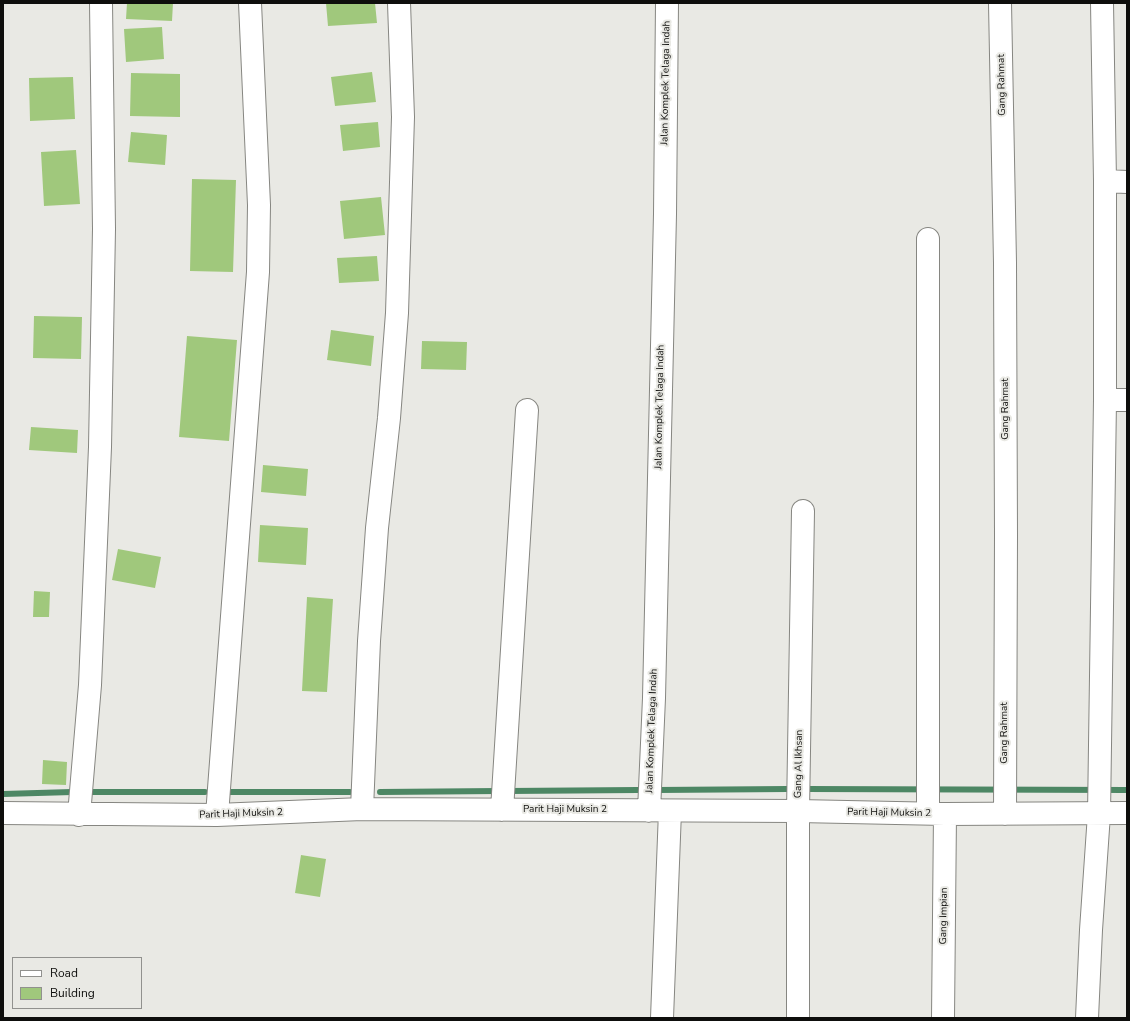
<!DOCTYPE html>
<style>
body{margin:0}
#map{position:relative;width:1130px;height:1021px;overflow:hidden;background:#e9e9e4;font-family:"Nunito Sans",sans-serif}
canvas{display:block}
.frame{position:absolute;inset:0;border:4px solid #0e0e0c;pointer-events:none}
.legend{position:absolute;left:12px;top:957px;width:130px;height:52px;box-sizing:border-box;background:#e9e9e4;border:1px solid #91918e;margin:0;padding:5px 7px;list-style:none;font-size:12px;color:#0e0e0c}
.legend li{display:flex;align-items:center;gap:8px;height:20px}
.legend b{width:20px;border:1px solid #91918e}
</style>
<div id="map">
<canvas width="1130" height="1021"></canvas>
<div class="frame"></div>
<ul class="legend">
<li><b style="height:5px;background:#fff"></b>Road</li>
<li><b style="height:11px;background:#a0c87c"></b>Building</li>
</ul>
</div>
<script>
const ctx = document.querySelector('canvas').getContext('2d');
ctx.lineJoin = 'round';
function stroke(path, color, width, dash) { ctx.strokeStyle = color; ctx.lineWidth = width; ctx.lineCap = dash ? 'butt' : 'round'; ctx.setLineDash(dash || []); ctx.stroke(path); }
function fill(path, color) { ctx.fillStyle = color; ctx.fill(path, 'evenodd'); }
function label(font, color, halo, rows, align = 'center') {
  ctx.font = font + ' "Nunito Sans",sans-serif'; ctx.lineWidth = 4; ctx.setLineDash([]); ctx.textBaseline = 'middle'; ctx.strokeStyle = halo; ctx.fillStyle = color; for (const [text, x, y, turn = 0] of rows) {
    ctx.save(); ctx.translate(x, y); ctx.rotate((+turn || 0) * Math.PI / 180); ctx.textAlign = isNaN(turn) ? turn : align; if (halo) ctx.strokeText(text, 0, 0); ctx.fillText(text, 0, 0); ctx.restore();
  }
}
const stream = new Path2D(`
 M805 789 1127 790
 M657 790 788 789
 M508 791 638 790
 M89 792H205
 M228 792H350
 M380 792 499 791
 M3 794 72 792`);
const building = new Path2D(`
 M127 3H173L172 21 126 19Z
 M326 3H375L377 23 328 26Z
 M162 27 164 59 126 62 124 29Z
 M372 72 376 102 335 106 331 77Z
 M131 73 180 74V117L130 116Z
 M73 77 75 119 30 121 29 78Z
 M378 122 380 147 343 151 340 125Z
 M131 132 167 135 165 165 128 162Z
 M76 150 80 204 44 206 41 152Z
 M192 179 236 180 233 272 190 271Z
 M381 197 385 235 344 239 340 201Z
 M377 256 379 281 339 283 337 258Z
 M34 316 82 317 81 359 33 358Z
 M331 330 374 336 371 366 327 360Z
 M187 336 237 340 229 441 179 437Z
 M422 341 467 342 466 370 421 369Z
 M31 427 78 430 77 453 29 450Z
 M263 465 308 469 306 496 261 492Z
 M260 525 308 528 306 565 258 562Z
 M118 549 161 557 155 588 112 580Z
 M34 591 50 592 49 617H33Z
 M307 597 333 599 327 692 302 691Z
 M43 760 67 762 66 785 42 784Z
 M301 855 326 859 320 897 295 893Z`);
const minor = new Path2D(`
 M1000 3 1005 263 1006 536 1005 814
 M1105 181 1127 182
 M928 239V813
 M1105 400H1127
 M362 809 369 641 377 528 389 418 397 313 403 117 399 3
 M502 810 527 410
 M649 811 654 698 665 214 667 3
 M3 813 217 815 362 809 798 811 945 814 1127 813
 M79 815 90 685 100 447 104 229 101 3
 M217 815 258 272 259 205 250 3
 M662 1018 670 811
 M798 1018V811L803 511
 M943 1018 945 814
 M1087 1018 1091 930 1099 814 1105 400V181L1102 3`);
const streetNames = [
 ["Jalan Komplek Telaga Indah",666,83,-89],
 ["Gang Rahmat",1002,85,-91],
 ["Jalan Komplek Telaga Indah",660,407,-89],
 ["Gang Rahmat",1006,409,-90],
 ["Jalan Komplek Telaga Indah",652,731,-88],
 ["Gang Rahmat",1005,733,-90],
 ["Gang Al Ikhsan",799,764,-89],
 ["Parit Haji Muksin 2",565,810],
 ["Parit Haji Muksin 2",889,813,1],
 ["Parit Haji Muksin 2",241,814,-2],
 ["Gang Impian",944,916,-89]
];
stroke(stream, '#4d8764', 6);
fill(building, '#a0c87c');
stroke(minor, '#868681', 24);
stroke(minor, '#fff', 22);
label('10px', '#0e0e0c', '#e9e9e4', streetNames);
</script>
